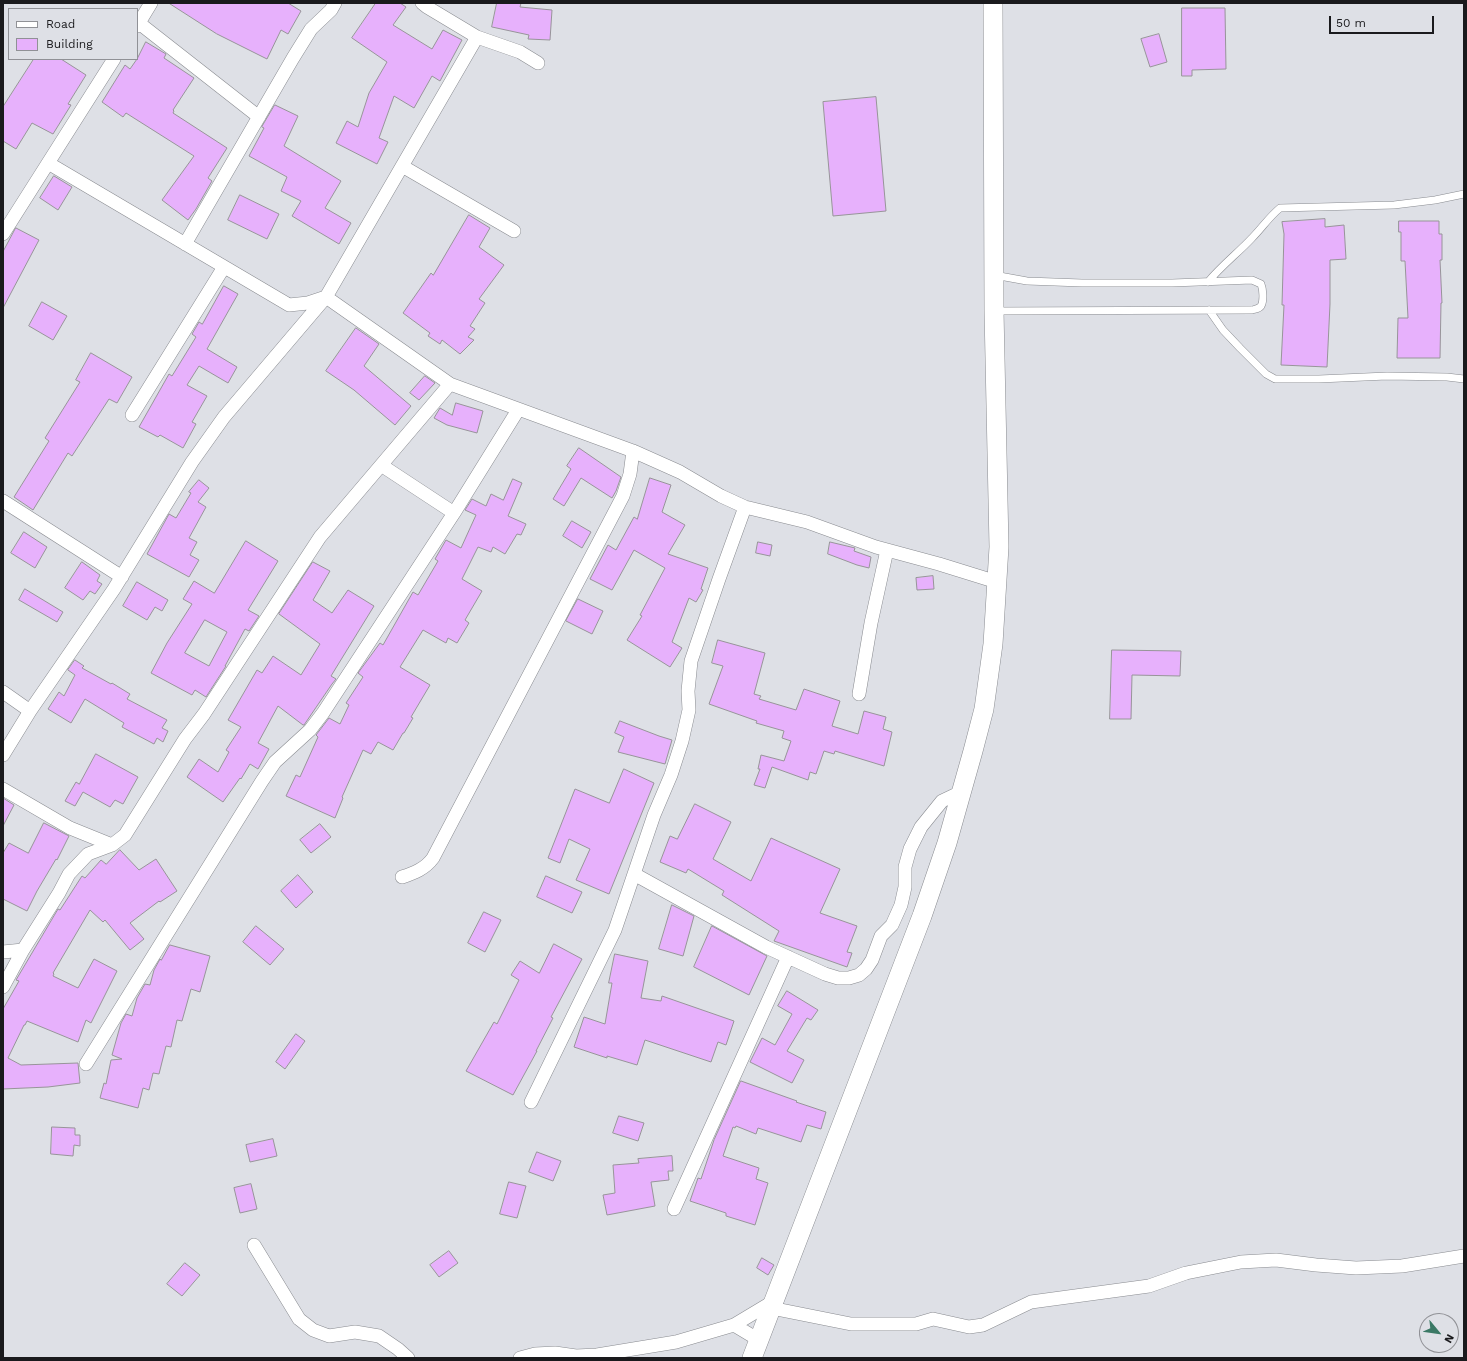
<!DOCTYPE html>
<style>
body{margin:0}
#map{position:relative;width:1467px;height:1361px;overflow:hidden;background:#dee0e6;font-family:"Work Sans",sans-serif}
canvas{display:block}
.frame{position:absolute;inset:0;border:4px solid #1a1a1d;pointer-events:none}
.legend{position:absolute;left:8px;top:8px;width:130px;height:52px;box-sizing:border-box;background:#dee0e6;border:1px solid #909196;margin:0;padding:5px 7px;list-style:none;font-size:12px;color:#1a1a1d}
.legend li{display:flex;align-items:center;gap:8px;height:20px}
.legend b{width:20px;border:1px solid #909196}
.north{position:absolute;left:1419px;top:1313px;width:40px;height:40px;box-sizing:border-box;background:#dee0e6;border:1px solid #909196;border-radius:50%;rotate:119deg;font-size:11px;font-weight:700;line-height:16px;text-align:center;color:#1a1a1d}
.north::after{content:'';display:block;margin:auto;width:14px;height:18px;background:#3a7865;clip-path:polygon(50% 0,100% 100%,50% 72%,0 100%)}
.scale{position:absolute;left:1329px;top:16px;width:105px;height:18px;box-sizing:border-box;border:2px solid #1a1a1d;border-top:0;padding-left:5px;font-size:12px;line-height:14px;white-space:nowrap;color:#1a1a1d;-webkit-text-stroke:3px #dee0e6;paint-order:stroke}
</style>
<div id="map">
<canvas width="1467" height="1361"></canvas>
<div class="frame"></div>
<ul class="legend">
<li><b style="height:5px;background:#fff"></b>Road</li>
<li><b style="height:11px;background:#e7b1fc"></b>Building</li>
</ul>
<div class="north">N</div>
<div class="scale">50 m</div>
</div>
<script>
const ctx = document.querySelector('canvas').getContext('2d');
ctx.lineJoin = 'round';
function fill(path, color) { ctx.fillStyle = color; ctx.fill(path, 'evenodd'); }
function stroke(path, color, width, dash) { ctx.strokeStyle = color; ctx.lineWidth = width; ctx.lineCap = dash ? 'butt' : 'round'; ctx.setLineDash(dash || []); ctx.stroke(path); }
const building = new Path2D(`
 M169 3H288L301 11 288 34 281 30 267 59 217 34Z
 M376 3H400L406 7 393 25 432 49 443 30 462 40 440 81 432 76 414 108 394 96 379 138 388 142 377 164 336 143 347 121 358 127 369 93 387 62 352 38Z
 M497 3H521L520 7 552 10 550 40 528 39 529 35 492 27Z
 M1182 8H1225L1226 69 1192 70V76H1182Z
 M1159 34 1167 62 1150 67 1141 39Z
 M146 42 166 54 164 58 194 78 173 110 174 111 173 113 227 148 208 178 212 181 196 209 188 220 162 200 194 156 126 113 123 117 102 102 125 65 130 69 137 59Z
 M34 59H61L86 75 68 104 71 105 53 134 32 123 16 149 3 141V107Z
 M876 97 886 211 833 216 823 102Z
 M275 105 298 116 284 146 341 181 325 208 351 223 339 244 292 216 301 201 281 191 287 177 249 156 264 128 262 127Z
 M54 176 72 187 58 210 40 198Z
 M240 195 279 214 267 239 228 220Z
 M469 215 490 228 479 247 504 265 479 299 485 303 470 326 475 329 468 337 474 340 460 354 442 340 440 344 428 336 430 333 403 313 431 273 433 275Z
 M1325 219V227L1344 225 1346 259 1330 260V304L1327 367 1281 365 1284 305H1282L1284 234 1282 222Z
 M1399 221H1439V234H1442V260H1440L1442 303H1441L1440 358H1397L1398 318H1408L1405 261H1401V232H1399Z
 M16 228 39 240 3 308V252Z
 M224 286 238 294 207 349 237 367 228 383 199 366 187 385 207 396 192 422 196 424 183 448 160 435 158 437 139 427 169 374 172 376 196 337 192 334 199 322 202 324Z
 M42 302 67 316 53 340 29 326Z
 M356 328 379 344 364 366 411 406 395 425 354 390 326 371Z
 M91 353 132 377 117 403 109 399 72 456 68 453 33 510 14 497 49 441 45 438 80 382 76 380Z
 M425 376 435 383 419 400 410 393Z
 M456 403 483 411 477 433 447 425 434 418 440 408 452 415Z
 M579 448 621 477 616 491 612 498 581 478 564 506 553 499 571 469 567 466Z
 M650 478 671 485 662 512 685 525 668 554 708 568 701 589 703 590 696 602 689 598 672 642 682 648 670 667 627 640 642 616 640 615 665 568 634 550 612 590 590 579 608 545 616 550 634 517 637 519Z
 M513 479 522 483 508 516 526 524 521 535 517 534 505 554 493 547 491 552 478 547 462 579 482 591 465 620 469 623 457 643 448 638 446 643 423 630 400 667 430 685 411 717 413 718 404 733H403L393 750 378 742 371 754 363 750 342 797 343 798 335 818 286 796 296 775 300 777 318 737 316 735 329 718 340 724 349 705 346 703 363 677 358 673 380 643 383 645 413 592 418 595 438 561 435 559 446 540 461 548 476 515 465 510 472 499 486 506 491 494 503 500Z
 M199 480 209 488 198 502 206 507 189 538 197 542 190 555 199 560 189 577 147 554 169 514 176 518 191 493 189 492Z
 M572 521 591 532 582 548 563 536Z
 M24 532 47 547 35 568 11 553Z
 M246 541 278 561 248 610 259 616 249 631 245 629 225 666H226L206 697 195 690 192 695 151 673 167 643 192 604 183 599 194 581 214 593ZM205 620 227 632 209 666 185 653Z
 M758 542 772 545 770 556 756 553Z
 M830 542 851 547 855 548 854 551 871 557 869 568 857 565 828 554Z
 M82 562 100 575 97 581 102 584 95 594 90 591 83 600 65 588Z
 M313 562 330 571 313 600 332 613 348 590 374 606 331 676 336 679 332 684 304 725H303L278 706 258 743 269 749 258 769 250 764 241 779 240 778 223 802 187 777 199 759 218 772 229 752 226 750 241 727 228 720 257 670 262 673 273 656 301 675 320 644 279 614Z
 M933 576 934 589 917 590 916 578Z
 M137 582 168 600 162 611 155 607 147 620 123 606Z
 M25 589 63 612 57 622 19 600Z
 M578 599 603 611 592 634 566 621Z
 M718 640 765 653 754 694 761 696 759 699 796 710 804 689 840 701 832 726 858 734 864 711 886 717 883 729 892 732 884 766 835 751 834 754 824 751 816 774 810 772 808 780 772 767 765 788 754 785 760 769H758L761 755 784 761 791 741 782 738 784 731 756 723 757 721 709 704 723 666 712 663Z
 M1112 650 1181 651 1180 676 1132 675 1131 719H1110Z
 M75 660 84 666 82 668 111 684 112 683 130 694 127 699 167 720 162 728 168 731 163 742 157 738 154 744 122 727 124 723 85 699 71 723 48 709 59 692 64 696 75 675 68 670Z
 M620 721 659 736 672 740 665 764 618 752 624 737 615 733Z
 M96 754 138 777 123 804 115 800 110 807 83 792 75 806 65 801 76 782 79 784Z
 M624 769 654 783 609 894 576 880 590 849 569 839 560 863 548 858 575 789 609 803Z
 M3 798 14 805 3 826Z
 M695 804 731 822 713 859 751 881 771 838 840 869 820 913 857 926 847 952 852 953 847 967 774 941 779 931 722 895 724 891 688 869 686 873 660 862 670 836 677 839Z
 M44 823 69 836 57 860 56 859 37 891 27 911 3 899V853L9 843 28 853Z
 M320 824 331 837 311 853 300 840Z
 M120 850 139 870 156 859 177 891 160 902 159 901 130 923 144 939 130 950 105 920 103 922 90 910 53 973 54 974 53 976 78 988 94 959 117 971 91 1023 86 1020 78 1042 27 1021 25 1025H24L8 1058 21 1065 78 1063 80 1083 48 1087 3 1089V1009L19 981 16 980 58 909 60 910 82 876 85 878 101 860 106 864Z
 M298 875 313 892 296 908 281 891Z
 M546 876 582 892 572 913 537 897Z
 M672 905 694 916 683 956 659 949Z
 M484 912 501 920 485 952 468 943Z
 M256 926 284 949 270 965 243 942Z
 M712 926 767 956 749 995 694 967Z
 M554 944 582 959 551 1017 553 1018 536 1051H537L513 1095 466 1071 494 1022 497 1024 519 980 511 975 520 961 539 973Z
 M170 945 210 956 200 992 191 989 182 1021 177 1020 171 1047 166 1046 159 1074 153 1073 149 1090 143 1088 138 1108 100 1098 104 1083 106 1084 111 1060 122 1059 112 1055 121 1023 126 1014 132 1016 137 998 145 984 150 985 154 970 160 959 161 960Z
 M615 954 648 961 641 998 661 1001 662 996 734 1021 726 1045 718 1042 711 1062 645 1040 637 1065 607 1056V1058L574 1047 584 1017 605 1024 612 983H609Z
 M787 991 818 1010 811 1020 807 1018 787 1051 804 1060 792 1083 750 1062 762 1038 775 1045 792 1014 778 1006Z
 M296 1034 305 1041 285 1069 276 1062Z
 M741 1081 797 1101 796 1102 826 1112 821 1129 807 1125 801 1142 758 1128 756 1134 736 1126 735 1128 733 1127 723 1156 759 1168 756 1179 768 1183 755 1225 726 1216V1213L690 1201 698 1178 701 1179 714 1140Z
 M619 1116 644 1123 638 1141 613 1133Z
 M52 1127 75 1128V1135H80V1146L74 1145 73 1156 51 1154Z
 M273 1139 277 1156 250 1162 246 1145Z
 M537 1152 561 1161 553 1181 529 1172Z
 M672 1156 673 1171H668L669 1180 651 1182 655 1206 607 1215 603 1195 615 1193 613 1165 639 1163 638 1159Z
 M509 1182 526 1186 517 1218 500 1214Z
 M251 1184 257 1209 240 1213 234 1188Z
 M449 1251 458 1263 439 1277 430 1265Z
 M762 1258 774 1265 768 1275 757 1268Z
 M185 1263 200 1275 182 1296 167 1284Z`);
const lane = new Path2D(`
 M994 275 1027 281 1082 283H1172L1252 280 1261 284C1263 289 1264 301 1261 306 1259 309 1255 309 1252 310L995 311
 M1208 282C1221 266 1238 253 1252 238 1262 228 1269 217 1280 208L1394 205 1435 200 1464 194
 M1209 310 1223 330 1240 348 1266 374 1275 379H1319L1387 376 1447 377 1464 379`);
const street = new Path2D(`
 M422 3 427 7 477 37 520 52 538 63
 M139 23 259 117
 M137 26 151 3
 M48 163 289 305 308 303 326 297 450 384
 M402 166 514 231
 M3 234 114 59
 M185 244 293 58 311 29 331 10 335 3
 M132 415 224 267
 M381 465 454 513
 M3 501 122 577
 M3 692 30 711
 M859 694 871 623 887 550
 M3 755 30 711 114 589 192 462 224 417 326 297 477 37
 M3 789 70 828 112 845
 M634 874 766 947 825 974 838 978H849L859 975 866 969 872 960 881 936 892 925 901 905 905 887V867L910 849 921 827 942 801 963 791
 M402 877C414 873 425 869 433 858L623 496 630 474 633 451
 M3 952 23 950
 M3 987 23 950 59 893 69 874 88 854 112 845 125 835 185 739 204 714 320 537 450 384 633 451 680 472 721 496 745 507 807 522 876 547 939 564 997 582
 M86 1064 262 781 275 762 310 730 323 713 454 513 518 410
 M531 1102 615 930 654 815 671 775 682 741 689 710 688 691 691 661 719 579 745 507
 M674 1209 788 957
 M254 1245 299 1319 313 1330 329 1336 355 1332 379 1336 398 1349 408 1358
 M771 1308 851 1324H916L933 1319 969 1327 983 1325 1031 1302 1149 1286 1186 1273 1241 1262 1276 1260 1316 1265 1356 1268 1402 1266 1464 1256
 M734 1325 759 1340
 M520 1358 535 1354 555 1353 576 1356 597 1355 676 1342 734 1325 774 1301`);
const secondary = new Path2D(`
 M752 1358 922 916 947 843 973 751 984 709 993 644 999 547 994 311 993 3`);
fill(building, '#e7b1fc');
stroke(building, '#979499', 1);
stroke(lane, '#898b90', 8);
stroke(street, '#898b90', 14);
stroke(secondary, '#898b90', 20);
stroke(lane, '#fff', 7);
stroke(street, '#fff', 13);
stroke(secondary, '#fff', 19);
</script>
